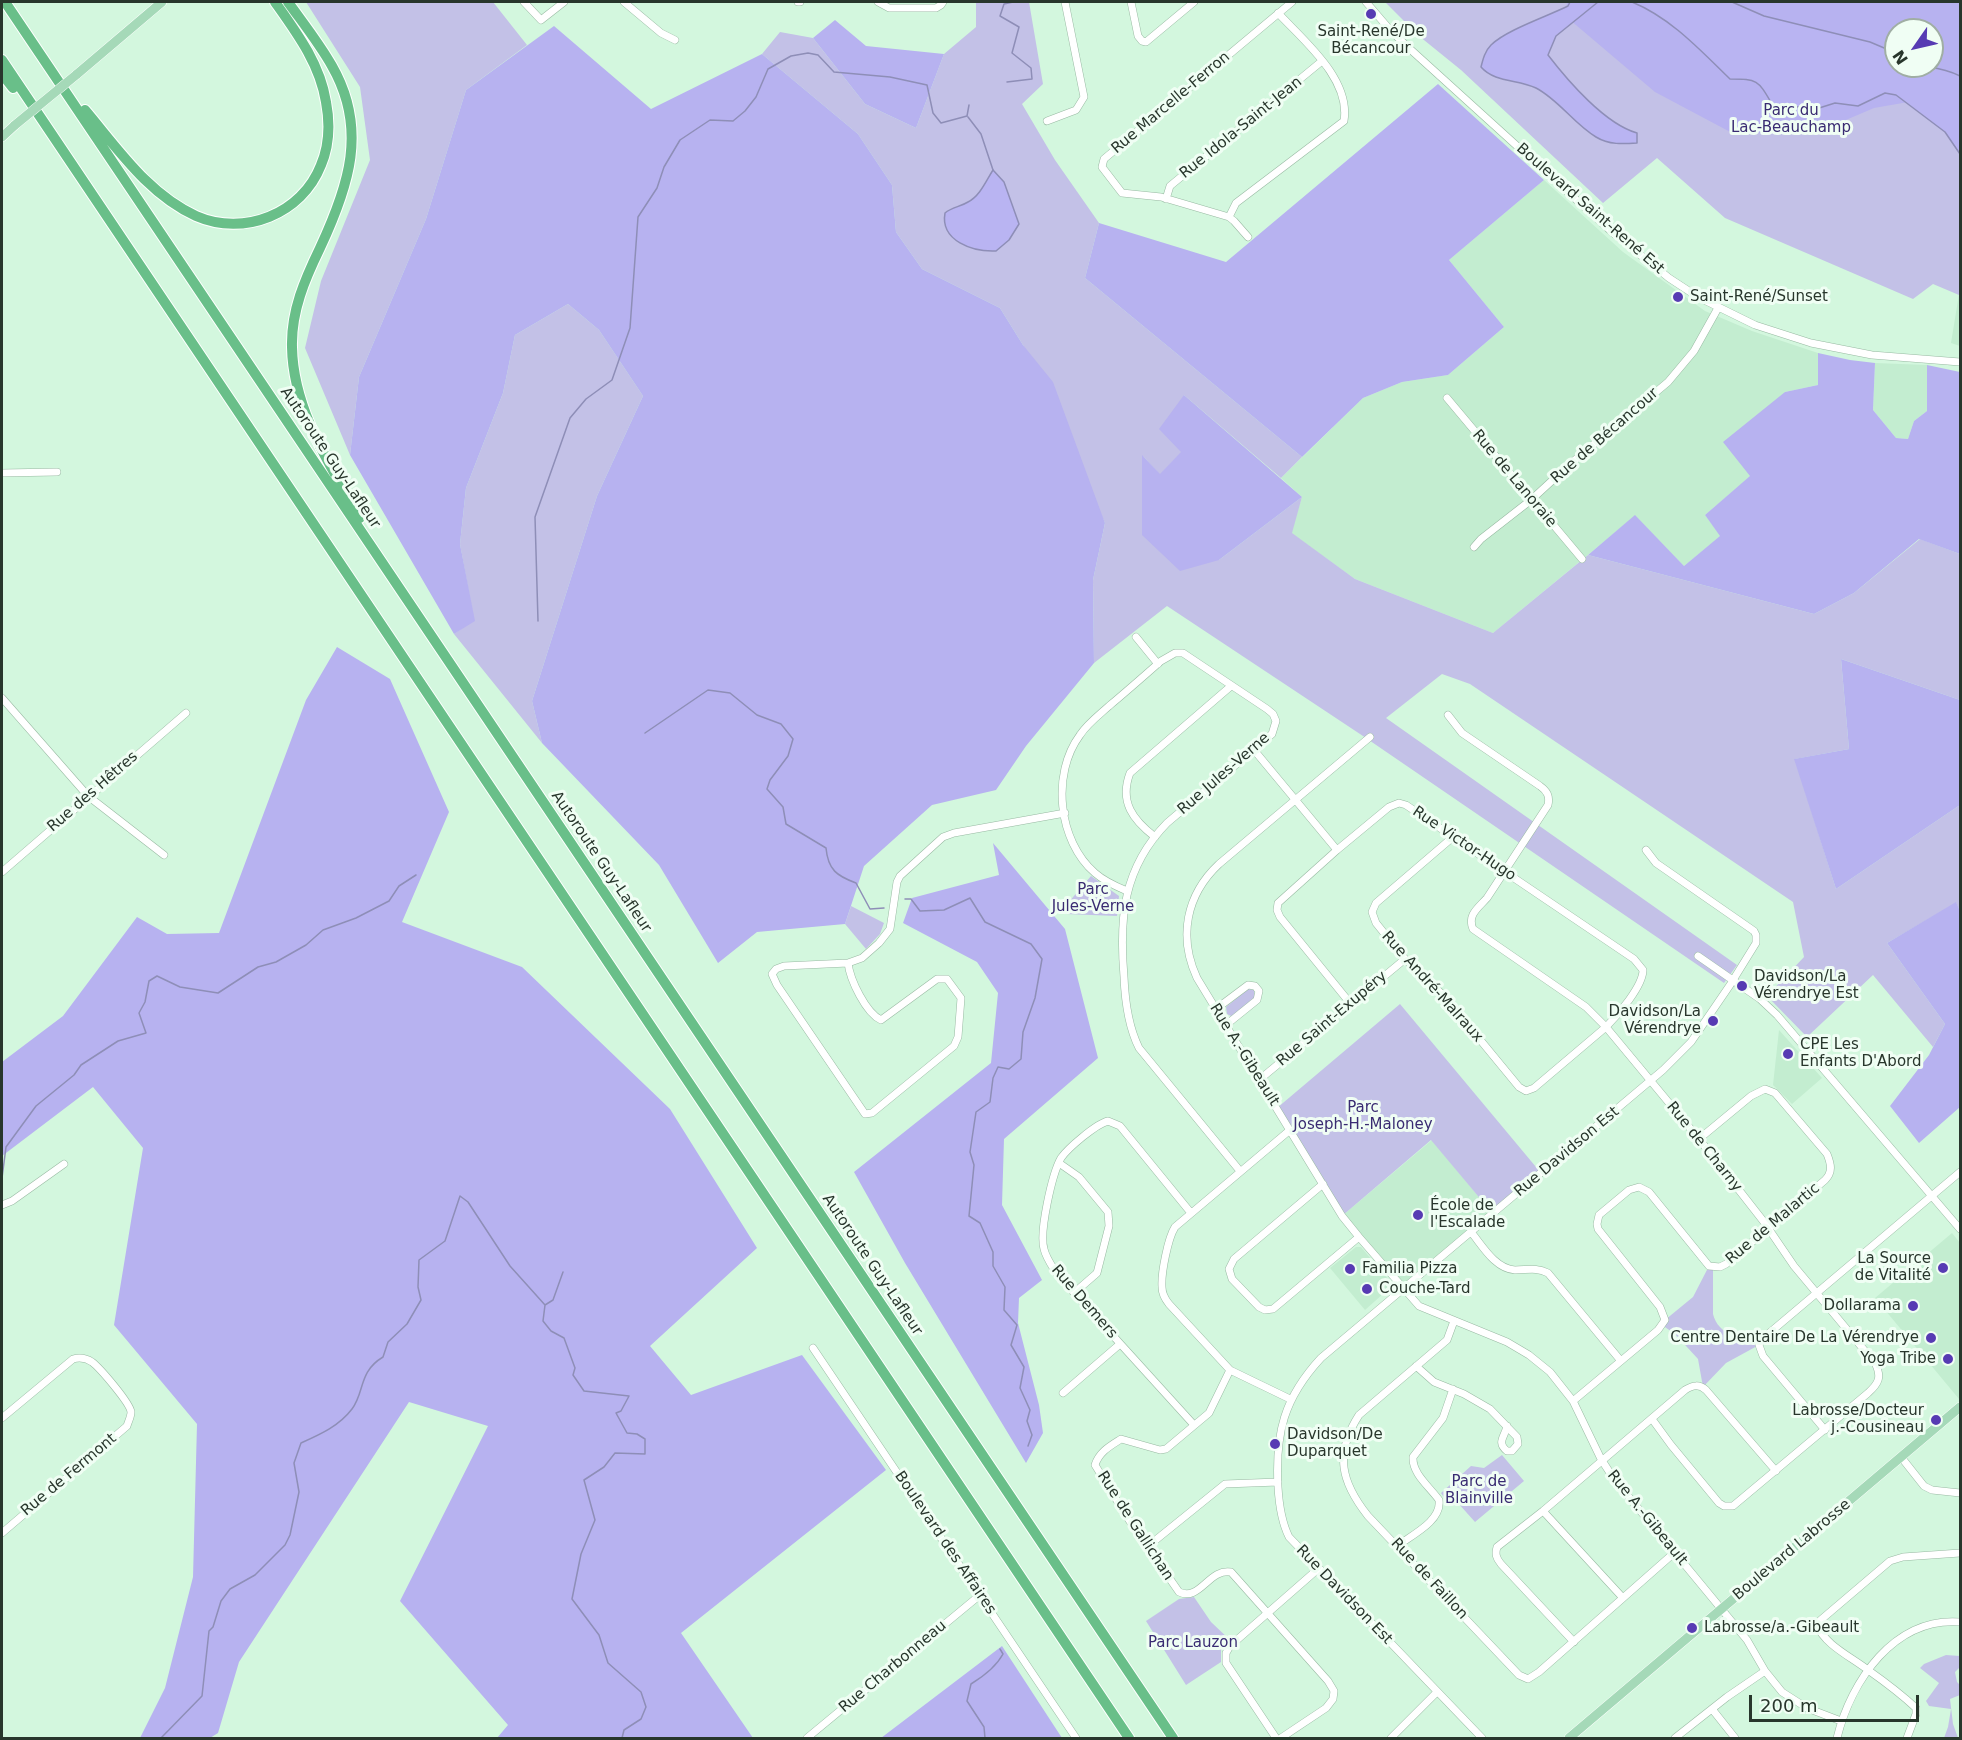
<!DOCTYPE html>
<meta charset="utf-8">
<style>
body{margin:0}
#map{position:relative;width:1962px;height:1740px;overflow:hidden;background:#d3f7de;font-family:"DejaVu Sans",sans-serif}
canvas{display:block}
.frame{position:absolute;inset:0;border:3px solid #28362c;pointer-events:none}
.north{position:absolute;left:1884px;top:18px;width:60px;height:60px;box-sizing:border-box;background:#f0fef4;border:2px solid #a0aea4;border-radius:50%;rotate:236deg;font-size:16px;font-weight:700;line-height:24px;text-align:center;color:#28362c}
.north::after{content:'';display:block;margin:auto;width:21px;height:27px;background:#573bb3;clip-path:polygon(50% 0,100% 100%,50% 72%,0 100%)}
.scale{position:absolute;left:1749px;top:1695px;width:170px;height:27px;box-sizing:border-box;border:3px solid #28362c;border-top:0;padding-left:8px;font-size:18px;line-height:21px;white-space:nowrap;color:#28362c;-webkit-text-stroke:4px #f0fef4;paint-order:stroke}
</style>
<div id="map">
<canvas width="1962" height="1740"></canvas>
<div class="frame"></div>
<div class="north">N</div>
<div class="scale">200 m</div>
</div>
<script>
const ctx = document.querySelector('canvas').getContext('2d');
ctx.lineJoin = 'round';
function fill(path, color) { ctx.fillStyle = color; ctx.fill(path, 'evenodd'); }
function stroke(path, color, width, dash) { ctx.strokeStyle = color; ctx.lineWidth = width; ctx.lineCap = dash ? 'butt' : 'round'; ctx.setLineDash(dash || []); ctx.stroke(path); }
function label(font, color, halo, rows, align = 'center') {
  ctx.font = font + ' "DejaVu Sans",sans-serif'; ctx.lineWidth = 6; ctx.setLineDash([]); ctx.textBaseline = 'middle'; ctx.strokeStyle = halo; ctx.fillStyle = color; for (const [text, x, y, turn = 0] of rows) {
    ctx.save(); ctx.translate(x, y); ctx.rotate((+turn || 0) * Math.PI / 180); ctx.textAlign = isNaN(turn) ? turn : align; if (halo) ctx.strokeText(text, 0, 0); ctx.fillText(text, 0, 0); ctx.restore();
  }
}
const built = new Path2D(`
 M1544 180 1623 252 1705 311 1752 331 1818 353V385L1785 392 1751 476 1705 515 1721 536 1684 566 1635 516 1493 633 1355 579 1291 533 1302 497 1281 478 1363 398 1402 382 1448 375 1504 327 1449 260Z
 M1960 288V346L1951 343Z
 M1875 363 1927 365V411L1914 421 1908 439 1896 438 1873 410Z
 M1779 1030 1822 1078 1792 1104 1773 1085Z
 M1432 1140 1493 1214 1403 1289 1342 1216Z
 M1952 1233 1960 1243 1959 1399 1875 1298Z
 M1356 1247H1361L1393 1285 1365 1310 1330 1268Z`);
const green = new Path2D(`
 M306 2H493L527 45 466 90 426 219 359 377 350 455 305 348 321 281 370 160 360 87Z
 M976 2H1029L1043 84 1022 104 1055 160 1099 223 1085 278 1302 457 1281 478 1184 395 1182 452 1160 475 1143 456 1219 560 1302 497 1292 533 1355 579 1493 633 1588 555 1814 614 1854 593 1920 539 1960 554V700L1841 659 1849 749 1795 759 1836 889 1960 805V911L1956 903 1887 943 1945 1024 1933 1047 1873 975 1807 1037 1767 996 1804 957 1793 902 1470 684 1442 674 1386 718 1737 965 1724 983 1363 736 1167 606 1094 663 1093 580 1105 523 1023 345 1000 308 922 269 896 232 892 185 858 134 762 54 780 32 813 38 865 104 916 128 944 54 976 27Z
 M1385 2H1960L1959 295 1933 284 1913 299 1725 218 1657 158 1603 203 1461 70 1419 36ZM1896 30H1932V66H1896Z
 M568 304 599 330 643 396 597 496 532 701 542 743 454 634 474 620 460 544 466 488 503 393 515 335Z
 M1091 876 1119 896 1117 916 1066 914 1062 910Z
 M851 906 884 923 880 934 866 949 845 924Z
 M1248 989 1254 990 1255 997 1235 1015 1231 1016 1227 1014 1226 1007Z
 M1400 1004 1541 1173 1493 1214 1431 1140 1342 1216 1277 1108Z
 M1709 1266 1713 1267V1314C1718 1335 1741 1339 1759 1345L1726 1363 1703 1387 1698 1359 1675 1334 1662 1325 1665 1320 1693 1297Z
 M1502 1455 1524 1481 1475 1522 1458 1503H1448L1441 1493 1471 1466 1484 1468Z
 M1194 1597 1211 1622 1230 1640 1221 1649V1662L1186 1685 1146 1621 1179 1599Z
 M1946 1655 1960 1656V1667L1955 1672 1957 1682 1960 1685V1695L1950 1699 1953 1724 1958 1738H1944L1948 1727 1951 1709 1929 1706 1926 1701 1939 1683 1920 1668 1924 1664Z`);
const forest = new Path2D(`
 M1568 2H1960V135L1914 101 1874 108 1820 131 1734 134 1655 92 1563 14ZM1896 30H1932V66H1896Z
 M835 20 866 46 944 54 916 128 865 104 813 38Z
 M554 26 651 109 762 54 858 134 892 185 896 232 922 269 1000 308 1023 345 1053 382 1105 523 1093 580 1094 663 1026 746 996 790 932 805 864 866 845 924 757 932 718 963 659 865 542 743 532 701 597 496 643 396 599 330 568 304 515 335 503 393 466 488 460 544 475 621 454 634 350 455 359 377 426 219 466 90Z
 M1438 84 1544 180 1449 260 1504 327 1448 375 1402 382 1363 398 1302 457 1085 278 1099 223 1226 262Z
 M1818 353 1850 360 1875 363 1873 410 1896 438 1908 439 1914 421 1927 411V365L1960 372V554L1919 539 1854 593 1814 614 1588 555 1635 515 1684 566 1720 536 1705 515 1750 476 1723 442 1785 392 1818 385Z
 M1184 395 1302 497 1219 560 1180 571 1142 535V455L1160 474 1181 452 1159 429Z
 M337 647 390 679 449 812 402 922 522 967 670 1109 757 1248 650 1346 691 1395 802 1355 886 1470 681 1633 753 1738H497L508 1725 400 1601 488 1426 409 1402 239 1662 218 1733 210 1738H140L165 1688 193 1577 197 1424 114 1325 143 1148 93 1087 2 1156V1062L63 1016 137 917 167 934 219 933 306 700Z
 M1841 659 1960 700V805L1836 889 1794 759 1849 749Z
 M993 843 1065 929 1098 1058 1004 1139 1002 1205 1042 1280 1019 1298 1018 1323 1039 1405 1043 1433 1026 1463 905 1263 854 1172 991 1063 998 993 977 962 903 923 912 898 999 875Z
 M1956 902 1960 911V1107L1919 1143 1890 1106 1929 1055 1945 1024 1887 943Z
 M1002 1646 1062 1738H881Z`);
const water = new Path2D(`
 M1570 2H1598L1556 36 1548 55C1568 81 1605 124 1637 133V143C1623 144 1609 145 1596 137 1574 124 1559 100 1536 88 1518 79 1495 83 1481 67 1483 59 1485 51 1491 45 1506 30 1548 16 1568 6Z
 M1632 2H1732L1764 16 1870 42 1896 53V66C1919 66 1940 66 1960 76V154L1945 132 1896 95 1885 93 1858 106 1835 103 1816 109 1772 104C1758 80 1758 79 1730 79 1700 50 1671 18 1632 2Z
 M993 170 1004 182 1019 224 1009 240 996 251C973 252 940 241 945 213 952 207 960 207 968 202 980 196 986 181 993 170Z`);
const stream = new Path2D(`
 M1007 82 1032 79 1031 68 1012 53 1019 27 1000 16 1004 4 1013 2
 M968 117 981 134 993 170
 M538 621 535 517 570 418 586 399 612 380 630 328 638 217 657 188 664 167 680 140 710 120 733 121 745 111 756 97 768 69 791 56 808 53 818 55 834 72 890 77 927 85 933 113 941 123 967 116 969 105
 M645 733 708 690 730 693 757 715 781 724 793 739 788 756 770 780 767 789 783 807 786 824 826 848C828 870 837 876 856 883L870 909 884 908
 M905 899H911L920 911 944 910 970 898 985 922 1031 944 1042 959 1035 998 1023 1032 1021 1059 1009 1069 998 1067 993 1078 990 1102 976 1112 970 1152 974 1165 969 1216 980 1223 993 1252V1266L1005 1287 1004 1310 1017 1325 1011 1345 1024 1367 1020 1388 1030 1410 1027 1421 1032 1435 1028 1446
 M2 1178 6 1147 36 1106 74 1075 81 1065 118 1041 146 1033 139 1013 145 1002 149 981 157 976 180 987 218 993 258 967 276 962 306 945 323 930 356 918 389 901 399 886 416 875
 M563 1272 553 1300 545 1305 543 1321 551 1331 564 1338 575 1368 573 1375 584 1391 629 1396 621 1411 616 1413 627 1433 637 1434 645 1439V1454L615 1453 604 1467 584 1480 595 1520 581 1554 572 1599 599 1635 608 1663 641 1692 646 1707 641 1719 624 1730 622 1738
 M161 1738 202 1696 209 1631 213 1627 221 1601 230 1589 255 1575 285 1545 290 1535 299 1492 294 1463 301 1443C321 1434 339 1426 352 1409 365 1392 358 1372 383 1357L388 1342 407 1324 421 1300 418 1287 419 1260 445 1241 460 1196 468 1202 510 1266 545 1305
 M985 1738 984 1727 967 1701 971 1684C984 1676 996 1667 1003 1654L1000 1649`);
const minor = new Path2D(`
 M524 2 541 20 564 2
 M624 2 661 33 675 40
 M798 2H800
 M878 2 889 8H936L941 5 943 2
 M1131 2 1138 36 1142 41 1146 42 1194 2
 M1366 2 1391 31 1410 49 1613 233 1669 278 1698 297 1755 325 1811 343 1872 355 1960 362
 M1047 121 1076 110 1084 97 1065 2
 M1166 199 1170 186 1322 61
 M1229 217 1236 203 1344 121C1351 79 1304 41 1278 13
 M1248 237 1234 221 1229 217 1161 197 1122 193 1102 167 1104 159 1292 2
 M1447 398 1582 559
 M2 473 57 472
 M1474 547 1481 539 1531 500 1569 465 1668 382 1694 351 1718 308
 M1136 637 1158 664
 M2 698 88 796 164 855
 M1448 715 1462 733 1540 786C1547 791 1550 796 1548 805L1487 898C1478 908 1467 915 1473 929L1586 1007 1606 1027 1699 1139 1764 1222 1794 1266 1875 1363C1882 1377 1879 1383 1868 1393L1733 1506H1724L1719 1503 1671 1445 1652 1419
 M1370 737 1219 864C1186 895 1178 937 1197 978L1342 1216 1359 1237 1419 1306 1507 1342 1529 1355 1550 1372 1573 1401 1601 1459 1614 1479 1747 1640 1765 1671 1782 1692 1807 1708 1841 1721
 M1254 750 1337 850
 M1155 837C1133 820 1119 802 1130 773L1231 686
 M2 872 186 713
 M1127 891C1115 886 1104 881 1095 873 1058 841 1051 774 1080 735 1087 724 1099 715 1109 706 1127 691 1144 676 1161 661L1175 653H1183L1267 709 1273 714 1276 721 1272 734 1167 823C1123 868 1119 918 1124 977 1125 1001 1128 1026 1139 1048L1240 1171
 M1698 956 1760 999 1777 1015 1960 1229
 M848 963C850 980 866 1013 881 1020L937 979H947L961 998 958 1037 954 1046 872 1113 865 1114 777 985 772 974 776 969 784 966 848 963 862 958 879 943 890 929 897 882 900 876 943 837 954 833 1065 813
 M1350 1003 1280 917 1277 910 1278 903 1337 850 1389 807 1399 803 1406 805 1634 959 1643 970C1643 986 1618 1015 1606 1027L1534 1088 1526 1091 1519 1087 1444 996 1405 959 1376 923 1372 912 1376 903 1453 837
 M1216 1009 1248 985 1255 986 1259 991 1257 1000 1226 1025
 M1259 1080 1405 959
 M1290 1130 1175 1227C1168 1238 1161 1273 1162 1287 1162 1293 1165 1299 1169 1304L1230 1370 1290 1399
 M1059 1163 1079 1177 1108 1212 1109 1226 1097 1273 1074 1293
 M1323 1184 1234 1259 1229 1269 1232 1279 1259 1307 1265 1310 1273 1309 1359 1237
 M2 1205 12 1201 64 1164
 M1191 1213 1120 1126 1108 1121C1096 1124 1068 1148 1061 1158 1052 1174 1039 1232 1044 1249 1046 1258 1052 1266 1057 1274L1194 1425
 M1471 1232C1482 1245 1495 1269 1515 1270 1528 1270 1536 1267 1548 1273L1621 1361
 M1454 1321 1447 1340 1359 1415C1334 1454 1341 1482 1368 1516L1519 1675 1528 1679 1539 1672 1674 1553
 M813 1348 1076 1738
 M1416 1366 1434 1382 1464 1394 1490 1409 1517 1437 1518 1444 1512 1451H1507C1496 1442 1505 1437 1507 1426
 M1230 1370 1209 1413 1166 1449 1160 1450 1121 1439C1110 1446 1099 1452 1095 1465L1129 1520 1179 1592C1200 1602 1209 1568 1231 1572L1328 1681 1334 1691 1333 1699 1326 1708 1281 1738
 M1063 1393 1120 1344
 M1573 1401 1658 1330 1665 1320 1660 1307 1598 1229 1597 1224 1599 1215 1629 1190 1639 1187 1649 1192 1709 1266 1720 1267 1726 1264 1825 1180C1833 1172 1831 1164 1827 1154L1775 1093 1765 1089 1751 1096 1699 1139
 M2 1418 73 1359C80 1357 86 1358 92 1362 100 1368 130 1403 131 1412 131 1417 128 1422 127 1426L2 1533
 M1825 1430 1763 1356 1759 1345 1761 1340 1960 1172
 M1901 1457 1924 1486 1932 1490 1960 1493
 M1543 1511 1623 1598
 M1397 1546C1412 1535 1442 1521 1439 1500 1430 1487 1412 1474 1413 1457L1443 1418 1453 1389
 M1147 1547 1225 1484 1278 1482
 M1574 1642 1501 1564C1496 1558 1495 1554 1497 1547L1543 1511 1685 1390C1693 1385 1699 1384 1706 1390L1776 1471
 M1712 1709 1735 1738
 M807 1738 980 1595
 M1276 1738 1226 1663V1653L1230 1646 1318 1569
 M1391 1738 1437 1692
 M1482 1738 1289 1537C1281 1521 1279 1504 1278 1487 1275 1433 1284 1398 1321 1358L1663 1070 1691 1042 1730 985 1756 943V935L1754 931 1656 863 1646 850
 M1675 1738 1727 1697 1765 1671
 M1837 1738C1851 1681 1894 1617 1960 1622
 M1907 1738 1916 1714V1708C1901 1694 1885 1682 1868 1670 1850 1656 1826 1646 1816 1624L1890 1561 1903 1557 1960 1553`);
const major = new Path2D(`
 M76 75 162 2
 M2 137 15 125
 M1569 1738 1960 1407`);
const highway = new Path2D(`
 M5 2 1173 1738
 M288 2C303 23 319 43 332 66 368 129 349 186 320 248 305 279 291 311 292 347 293 410 330 465 360 518
 M2 60 1129 1738
 M2 74 13 88
 M85 110C118 149 148 194 196 216 244 237 302 214 321 165 329 146 330 123 326 102 320 64 297 33 275 2`);
const majorBridge = new Path2D(`
 M15 125 76 75`);
const markers = [
 [1371,14,6,"#573bb3"],
 [1678,297,6,"#573bb3"],
 [1742,986,6,"#573bb3"],
 [1713,1021,6,"#573bb3"],
 [1788,1054,6,"#573bb3"],
 [1418,1215,6,"#573bb3"],
 [1943,1268,6,"#573bb3"],
 [1350,1269,6,"#573bb3"],
 [1367,1289,6,"#573bb3"],
 [1913,1306,6,"#573bb3"],
 [1931,1338,6,"#573bb3"],
 [1948,1359,6,"#573bb3"],
 [1936,1420,6,"#573bb3"],
 [1275,1444,6,"#573bb3"],
 [1692,1628,6,"#573bb3"]
];
const poiNames = [
 ["Saint-René/De",1371,32,"center"],
 ["Bécancour",1371,49,"center"],
 ["Saint-René/Sunset",1690,297],
 ["Davidson/La",1754,977],
 ["Vérendrye Est",1754,994],
 ["Davidson/La",1701,1012,"right"],
 ["Vérendrye",1701,1029,"right"],
 ["CPE Les",1800,1045],
 ["Enfants D'Abord",1800,1062],
 ["École de",1430,1206],
 ["l'Escalade",1430,1223],
 ["La Source",1931,1259,"right"],
 ["de Vitalité",1931,1276,"right"],
 ["Familia Pizza",1362,1269],
 ["Couche-Tard",1379,1289],
 ["Dollarama",1901,1306,"right"],
 ["Centre Dentaire De La Vérendrye",1919,1338,"right"],
 ["Yoga Tribe",1936,1359,"right"],
 ["Labrosse/Docteur",1924,1411,"right"],
 ["j.-Cousineau",1924,1428,"right"],
 ["Davidson/De",1287,1435],
 ["Duparquet",1287,1452],
 ["Labrosse/a.-Gibeault",1704,1628]
];
const streetNames = [
 ["Rue Marcelle-Ferron",1171,103,-40],
 ["Rue Idola-Saint-Jean",1241,128,-39],
 ["Boulevard Saint-René Est",1590,209,41],
 ["Rue de Bécancour",1605,436,-41],
 ["Autoroute Guy-Lafleur",330,458,56],
 ["Rue de Lanoraie",1514,479,50],
 ["Rue Jules-Verne",1224,774,-41],
 ["Rue des Hêtres",93,792,-41],
 ["Rue Victor-Hugo",1464,844,34],
 ["Autoroute Guy-Lafleur",601,862,56],
 ["Rue André-Malraux",1432,987,48],
 ["Rue Saint-Exupéry",1332,1019,-40],
 ["Rue A.-Gibeault",1244,1055,58],
 ["Rue de Charny",1704,1147,51],
 ["Rue Davidson Est",1567,1152,-40],
 ["Rue de Malartic",1773,1224,-40],
 ["Autoroute Guy-Lafleur",872,1265,56],
 ["Rue Demers",1084,1302,49],
 ["Rue de Fermont",69,1475,-40],
 ["Rue A.-Gibeault",1647,1518,51],
 ["Rue de Gallichan",1135,1526,57],
 ["Boulevard des Affaires",945,1543,56],
 ["Boulevard Labrosse",1792,1550,-40],
 ["Rue de Faillon",1429,1579,47],
 ["Rue Davidson Est",1344,1595,46],
 ["Rue Charbonneau",893,1667,-40]
];
const parkNames = [
 ["Parc du",1791,111],
 ["Lac-Beauchamp",1791,128],
 ["Parc",1093,890],
 ["Jules-Verne",1093,907],
 ["Parc",1363,1108],
 ["Joseph-H.-Maloney",1363,1125],
 ["Parc de",1479,1482],
 ["Blainville",1479,1499],
 ["Parc Lauzon",1193,1643]
];
fill(built, '#c3edd0');
fill(green, '#c3c1e7');
fill(forest, '#b7b2f0');
fill(water, '#b9b4f2');
stroke(water, '#8e8eb7', 1.5);
stroke(stream, '#8e8eb7', 1.5);
stroke(minor, '#98b9a2', 8);
stroke(major, '#fff', 10);
stroke(highway, '#fff', 12);
stroke(minor, '#fff', 7);
stroke(major, '#a5d9b8', 9);
stroke(highway, '#69bf89', 10);
stroke(majorBridge, '#fff', 10, []);
stroke(majorBridge, '#a5d9b8', 9);
for (const [x, y, r, color] of markers) { const dot = new Path2D(); dot.arc(x, y, r, 0, 2 * Math.PI); ctx.fillStyle = color; ctx.fill(dot); stroke(dot, '#f0fef4', 2); }
label('15px', '#28362c', '#f0fef4', poiNames, 'left');
label('15px', '#28362c', '#f0fef4', streetNames);
label('15px', '#392b72', '#f0fef4', parkNames);
</script>
